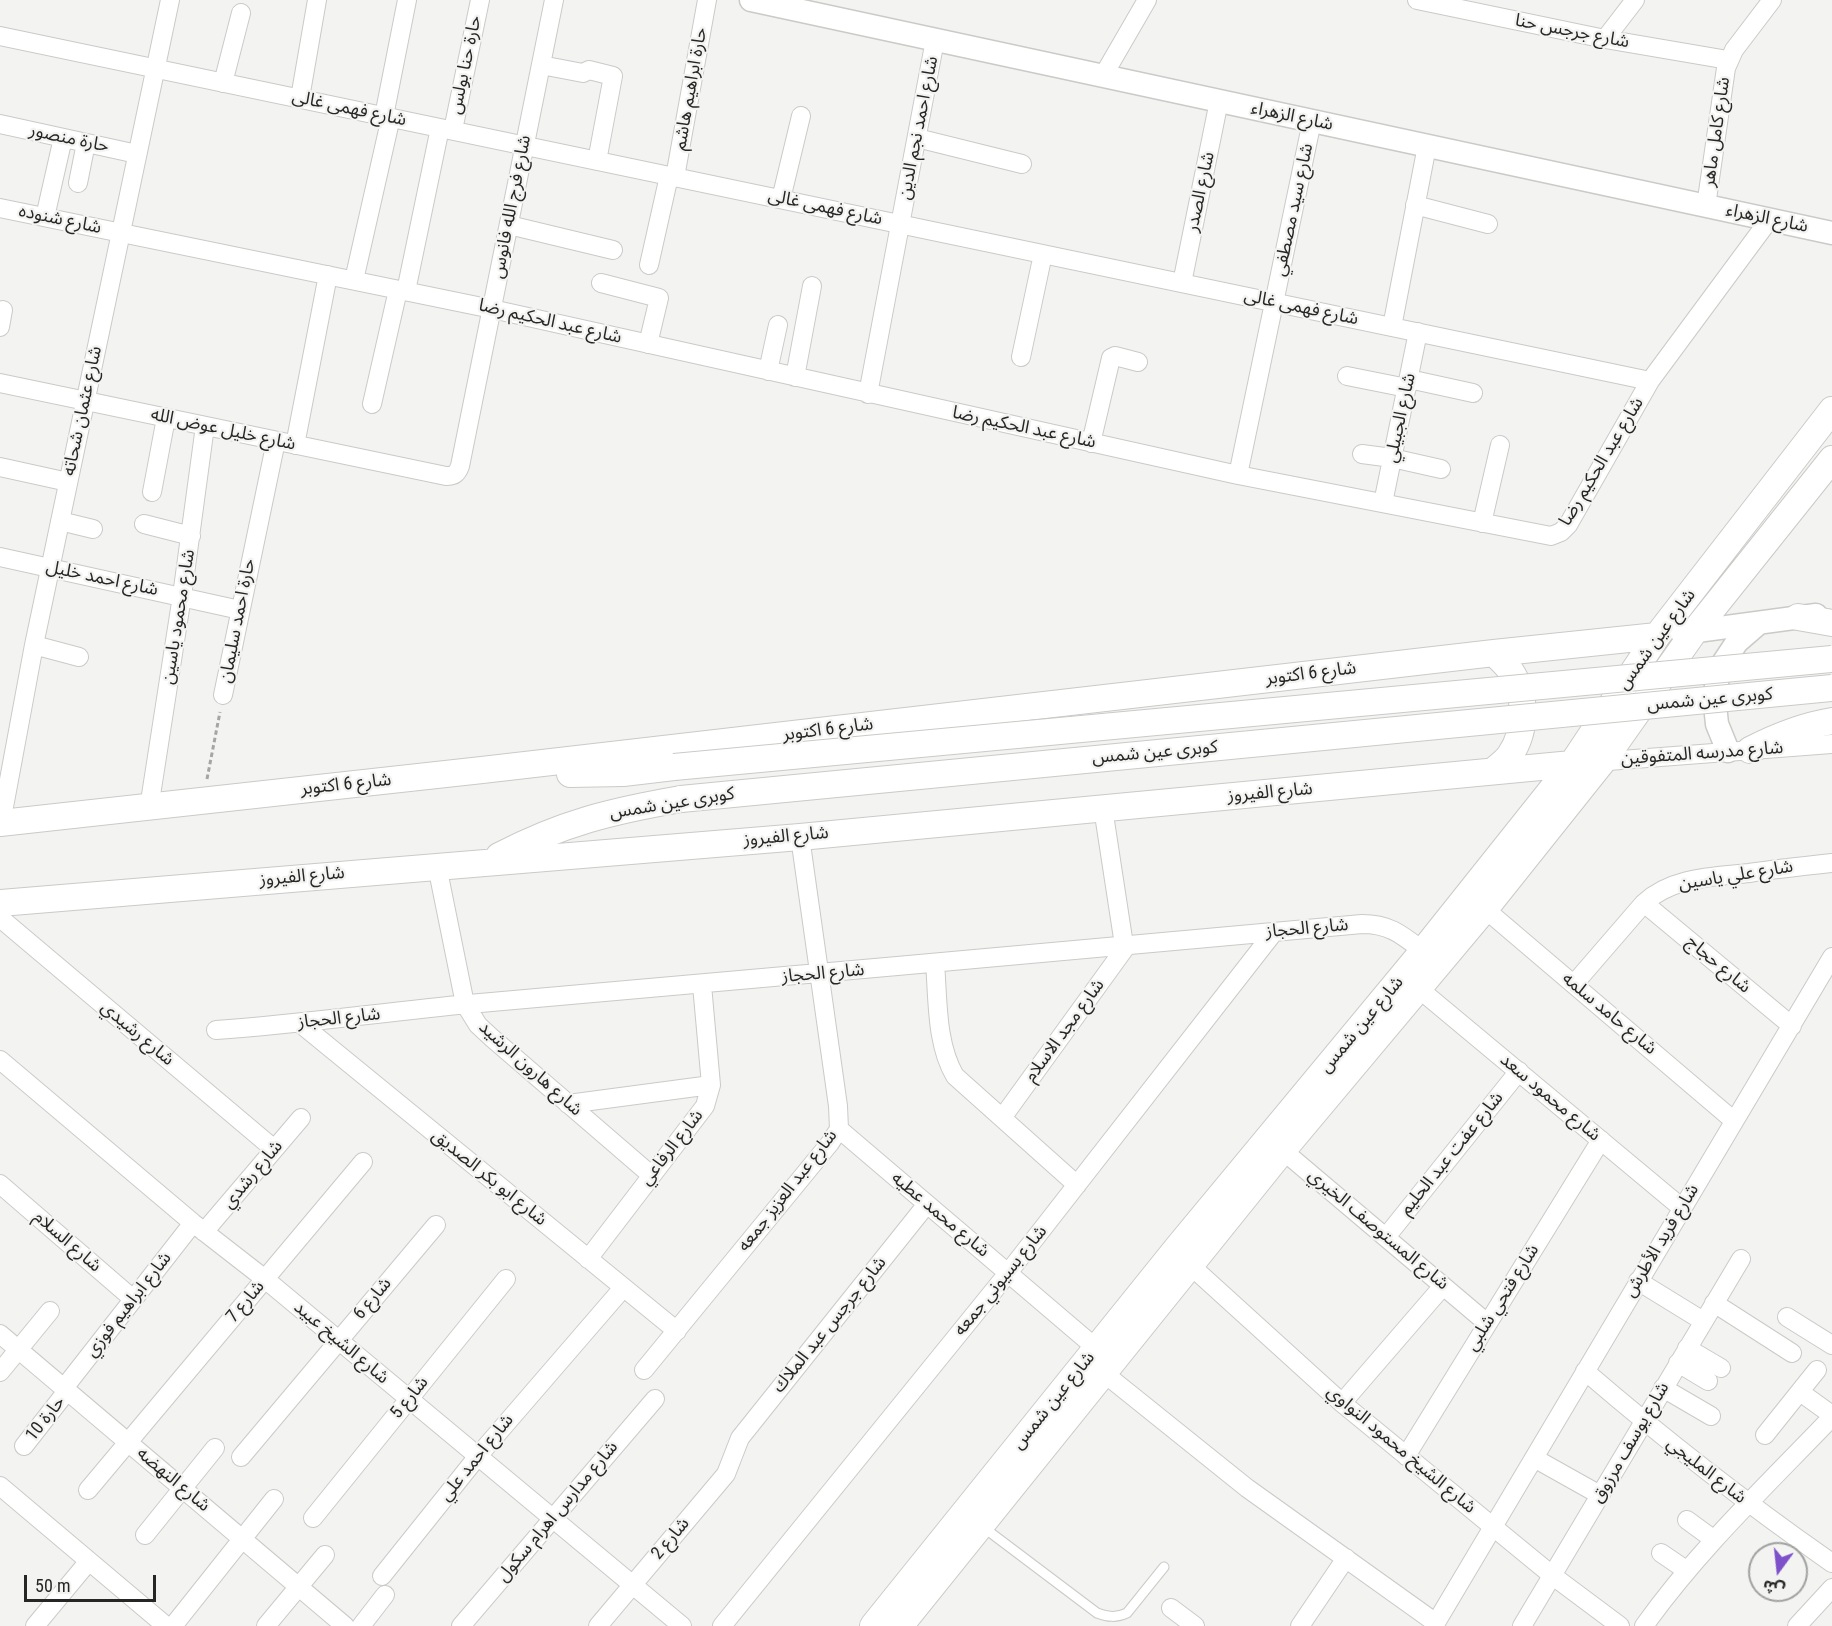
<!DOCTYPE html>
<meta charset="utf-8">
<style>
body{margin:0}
#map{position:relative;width:1832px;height:1626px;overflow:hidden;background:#f3f4f1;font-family:"Roboto Condensed","Noto Sans Arabic",sans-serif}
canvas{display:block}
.north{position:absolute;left:1748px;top:1542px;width:60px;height:60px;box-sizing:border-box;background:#f3f4f1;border:2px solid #a1a29f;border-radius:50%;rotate:195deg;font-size:16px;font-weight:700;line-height:24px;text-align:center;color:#262625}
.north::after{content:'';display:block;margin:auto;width:21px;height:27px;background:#7e51ca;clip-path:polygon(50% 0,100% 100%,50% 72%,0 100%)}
.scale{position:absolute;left:24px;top:1575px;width:132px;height:27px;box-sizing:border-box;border:3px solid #262625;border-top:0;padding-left:8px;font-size:18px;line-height:21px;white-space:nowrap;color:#262625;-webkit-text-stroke:4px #f3f4f1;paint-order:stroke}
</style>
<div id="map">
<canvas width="1832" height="1626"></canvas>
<div class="north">ش</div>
<div class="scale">50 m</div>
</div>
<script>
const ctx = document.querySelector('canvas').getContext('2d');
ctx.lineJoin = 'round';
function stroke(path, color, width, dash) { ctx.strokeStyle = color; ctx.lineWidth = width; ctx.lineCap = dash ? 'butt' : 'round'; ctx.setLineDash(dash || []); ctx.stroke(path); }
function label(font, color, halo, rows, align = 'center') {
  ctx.font = font + ' "Roboto Condensed","Noto Sans Arabic",sans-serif'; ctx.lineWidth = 4.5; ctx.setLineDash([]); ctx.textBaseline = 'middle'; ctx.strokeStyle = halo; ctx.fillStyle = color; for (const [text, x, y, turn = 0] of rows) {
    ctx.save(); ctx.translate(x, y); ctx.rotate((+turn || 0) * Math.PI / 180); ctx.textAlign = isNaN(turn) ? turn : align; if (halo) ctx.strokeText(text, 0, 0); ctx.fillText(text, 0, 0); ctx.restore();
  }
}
const path = new Path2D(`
 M207 779 220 712`);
const service = new Path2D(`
 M983 1527 1097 1613C1108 1617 1116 1618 1127 1613L1164 1567`);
const minor = new Path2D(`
 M1417 0 1605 39 1728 60
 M0 36 1650 381
 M1605 39 1635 0
 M541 65 583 73 589 70 613 76 597 161
 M1103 76 1147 0
 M223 83 241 13
 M300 98 317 0
 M384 116 407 0
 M0 124 137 154
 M453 130 480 0
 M917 138 1022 164
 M675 177 707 0
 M78 183 86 143
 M781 199 801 116
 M1415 205 1488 224
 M1706 206 1726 68 1734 50 1772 0
 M0 208 492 309 1238 475 1551 536 1561 532 1568 525 1650 381 1769 220
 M45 217 63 138
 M509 225 613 250
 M649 265 669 176
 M354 280 391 117
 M601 283 659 298 648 344
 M1182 283 1219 101
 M406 291 440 128
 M0 327 3 310
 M1392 327 1427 146
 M1021 357 1043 254
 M768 371 778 325
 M1347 376 1407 388
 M795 377 812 286
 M1409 379 1473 393
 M0 383 446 476C454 476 457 474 460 466L554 0
 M868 394 935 40
 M372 404 398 290
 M1091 443 1111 358 1115 356 1138 362
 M295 445 328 275
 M1362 454 1392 458 1441 469
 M0 467 68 482
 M1238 475 1312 121
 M152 492 166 418
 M1383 503 1418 332
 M60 521 93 529
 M1482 523 1500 445
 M144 524 191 536
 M0 557 240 610
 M34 645 79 657
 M223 695 276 441
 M1595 762 1832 744
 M149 808 182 596 205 426
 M1103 808 1124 945
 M1 823 34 645 170 0
 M437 866 465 1004 478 1025 492 1038 651 1175
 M1644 903 1792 1026
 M1485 909 1733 1120
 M0 918 274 1149
 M935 963C938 1000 936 1044 955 1076L1077 1185
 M1574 984 1644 903C1672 877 1712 877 1749 873 1776 869 1804 866 1832 863
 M1418 988 1682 1208
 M301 1024 677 1331
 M216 1030C301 1024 385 1012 469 1004 767 978 1064 951 1362 924 1390 924 1402 935 1423 951
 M0 1060 193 1223 265 1279 682 1626
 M568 1104 711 1085
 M1002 1118 1128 944
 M839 1129 1096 1348
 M1274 1143 1487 1323
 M0 1184 133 1299
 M204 1232 301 1118
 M1386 1237 1519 1071
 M588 1259 705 1106 711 1085 702 985
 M1190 1265 1342 1403 1553 1576 1620 1626
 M1638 1281 1703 1321
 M1714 1303 1792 1353
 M1787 1317 1832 1345
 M0 1334 345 1626
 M1687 1348 1721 1368
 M1678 1363 1708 1381
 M1095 1366 1247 1488 1436 1623
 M644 1370 830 1143 839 1129 838 1106 800 837
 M1585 1371C1664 1439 1746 1503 1832 1563
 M0 1372 50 1311
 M64 1388 193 1223
 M1663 1388 1711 1416
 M1800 1392 1832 1415
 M1342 1403 1443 1286
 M1765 1435 1817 1370
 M24 1446 67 1391
 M1406 1456 1601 1140
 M241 1457 436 1225
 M1534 1458 1600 1495
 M0 1486 166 1626
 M88 1490 363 1162
 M313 1518 506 1279
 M1687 1520 1713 1539
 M145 1535 215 1448
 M1661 1553 1686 1570
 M382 1576 478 1456 623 1288
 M1171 1608 1195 1626
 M35 1626 89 1561
 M173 1626 274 1499
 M266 1626 325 1555
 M361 1626 385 1595
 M461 1626 655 1399
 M598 1626 726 1474 740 1438 927 1204
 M722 1626 1008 1273 1274 932
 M1300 1626 1346 1558
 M1434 1626 1832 957
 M1522 1626 1741 1259
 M1644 1626C1699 1549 1767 1485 1832 1417
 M1797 1626 1832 1588`);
const tertiary = new Path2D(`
 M751 0 1832 233
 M1682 633 1816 615
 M1728 751 1717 724 1714 695 1721 666 1737 642 1759 623`);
const secondary = new Path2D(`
 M1798 617 1832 623
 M1750 750C1777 736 1802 726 1832 721
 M1493 771C1499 766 1506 761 1510 755 1527 730 1527 695 1510 670 1506 664 1499 658 1494 653
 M570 774 623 773 674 767
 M0 823 482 770 1494 653 1657 636
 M499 856C562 823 612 811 681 799
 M0 903 800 837 1572 764
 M873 1626 1177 1248 1423 951 1572 764 1657 636 1832 410
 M900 1626 1283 1150 1485 909 1603 761 1694 632 1832 459`);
const secondaryBridge = new Path2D(`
 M674 767 1832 659
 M681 799 1832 688`);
const streetNames = [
 ["شارع جرجس حنا",1572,32,11],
 ["حارة حنا بولس",466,65,-78],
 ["حارة ابراهيم هاشم",691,89,-80],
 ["شارع فهمى غالى",349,109,12],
 ["شارع الزهراء",1292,117,12],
 ["شارع احمد نجم الدين",919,128,-79],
 ["شارع كامل ماهر",1717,132,-82],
 ["حارة منصور",69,139,12],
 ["شارع الصدر",1201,192,-78],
 ["شارع فرج الله فانوس",512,207,-79],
 ["شارع فهمى غالى",825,208,12],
 ["شارع سيد مصطفي",1294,210,-78],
 ["شارع الزهراء",1767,219,12],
 ["شارع شنوده",60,220,12],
 ["شارع فهمى غالى",1301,308,12],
 ["شارع عبد الحكيم رضا",550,322,13],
 ["شارع عثمان شحاته",83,411,-78],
 ["شارع الجبيلي",1401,418,-78],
 ["شارع عبد الحكيم رضا",1024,428,12],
 ["شارع خليل عوض الله",223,430,12],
 ["شارع عبد الحكيم رضا",1602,462,-59],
 ["شارع احمد خليل",102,579,12],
 ["شارع محمود ياسين",179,617,-81],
 ["حارة احمد سليمان",238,621,-79],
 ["شارع عين شمس",1657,640,-54],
 ["شارع 6 اكتوبر",1311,674,-7],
 ["كوبرى عين شمس",1710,700,-5],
 ["شارع 6 اكتوبر",828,730,-7],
 ["كوبرى عين شمس",1155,753,-5],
 ["شارع مدرسه المتفوقين",1702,754,-4],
 ["شارع 6 اكتوبر",346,785,-6],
 ["شارع الفيروز",1270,793,-5],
 ["كوبرى عين شمس",672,804,-9],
 ["شارع الفيروز",786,837,-5],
 ["شارع علي ياسين",1736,876,-9],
 ["شارع الفيروز",302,877,-5],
 ["شارع الحجاز",1307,929,-5],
 ["شارع حجاج",1718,965,40],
 ["شارع الحجاز",823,974,-5],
 ["شارع حامد سلمه",1609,1014,40],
 ["شارع الحجاز",339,1019,-6],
 ["شارع عين شمس",1362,1025,-50],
 ["شارع مجد الاسلام",1065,1031,-54],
 ["شارع رشيدي",137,1034,40],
 ["شارع هارون الرشيد",530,1069,42],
 ["شارع محمود سعد",1550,1098,40],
 ["شارع الرفاعي",672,1148,-52],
 ["شارع عفت عبد الحليم",1452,1154,-51],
 ["شارع رشدي",253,1175,-50],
 ["شارع ابو بكر الصديق",489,1178,39],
 ["شارع عبد العزيز جمعه",788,1191,-52],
 ["شارع محمد عطيه",940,1215,40],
 ["شارع المستوصف الخيري",1378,1230,40],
 ["شارع فريد الأطرش",1662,1241,-59],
 ["شارع السلام",67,1242,41],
 ["شارع بسيوني جمعه",1001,1281,-51],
 ["شارع فتحي شلبي",1503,1298,-58],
 ["شارع 6",373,1299,-50],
 ["شارع 7",246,1302,-50],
 ["شارع ابراهيم فوزي",129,1305,-52],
 ["شارع جرجس عبد الملاك",830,1325,-51],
 ["شارع الشيخ عبيد",341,1343,40],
 ["شارع 5",410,1398,-51],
 ["شارع عين شمس",1054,1401,-51],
 ["حارة 10",46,1419,-52],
 ["شارع يوسف مرزوق",1631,1443,-60],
 ["شارع الشيخ محمود النواوي",1401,1450,40],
 ["شارع احمد علي",477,1458,-51],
 ["شارع المليجي",1706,1471,38],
 ["شارع النهضه",173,1480,40],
 ["شارع مدارس اهرام سكول",558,1512,-50],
 ["شارع 2",671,1539,-50]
];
stroke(service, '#cacac7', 11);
stroke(minor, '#cacac7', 20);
stroke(tertiary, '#cacac7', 25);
stroke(secondary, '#cacac7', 28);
stroke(path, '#a5a6a4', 3, [4.5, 3]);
stroke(service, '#fff', 9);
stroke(minor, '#fff', 18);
stroke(tertiary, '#fff', 22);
stroke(secondary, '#fff', 26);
stroke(secondaryBridge, '#cacac7', 28, []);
stroke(secondaryBridge, '#fff', 26);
label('18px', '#262625', '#f3f4f1', streetNames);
</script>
